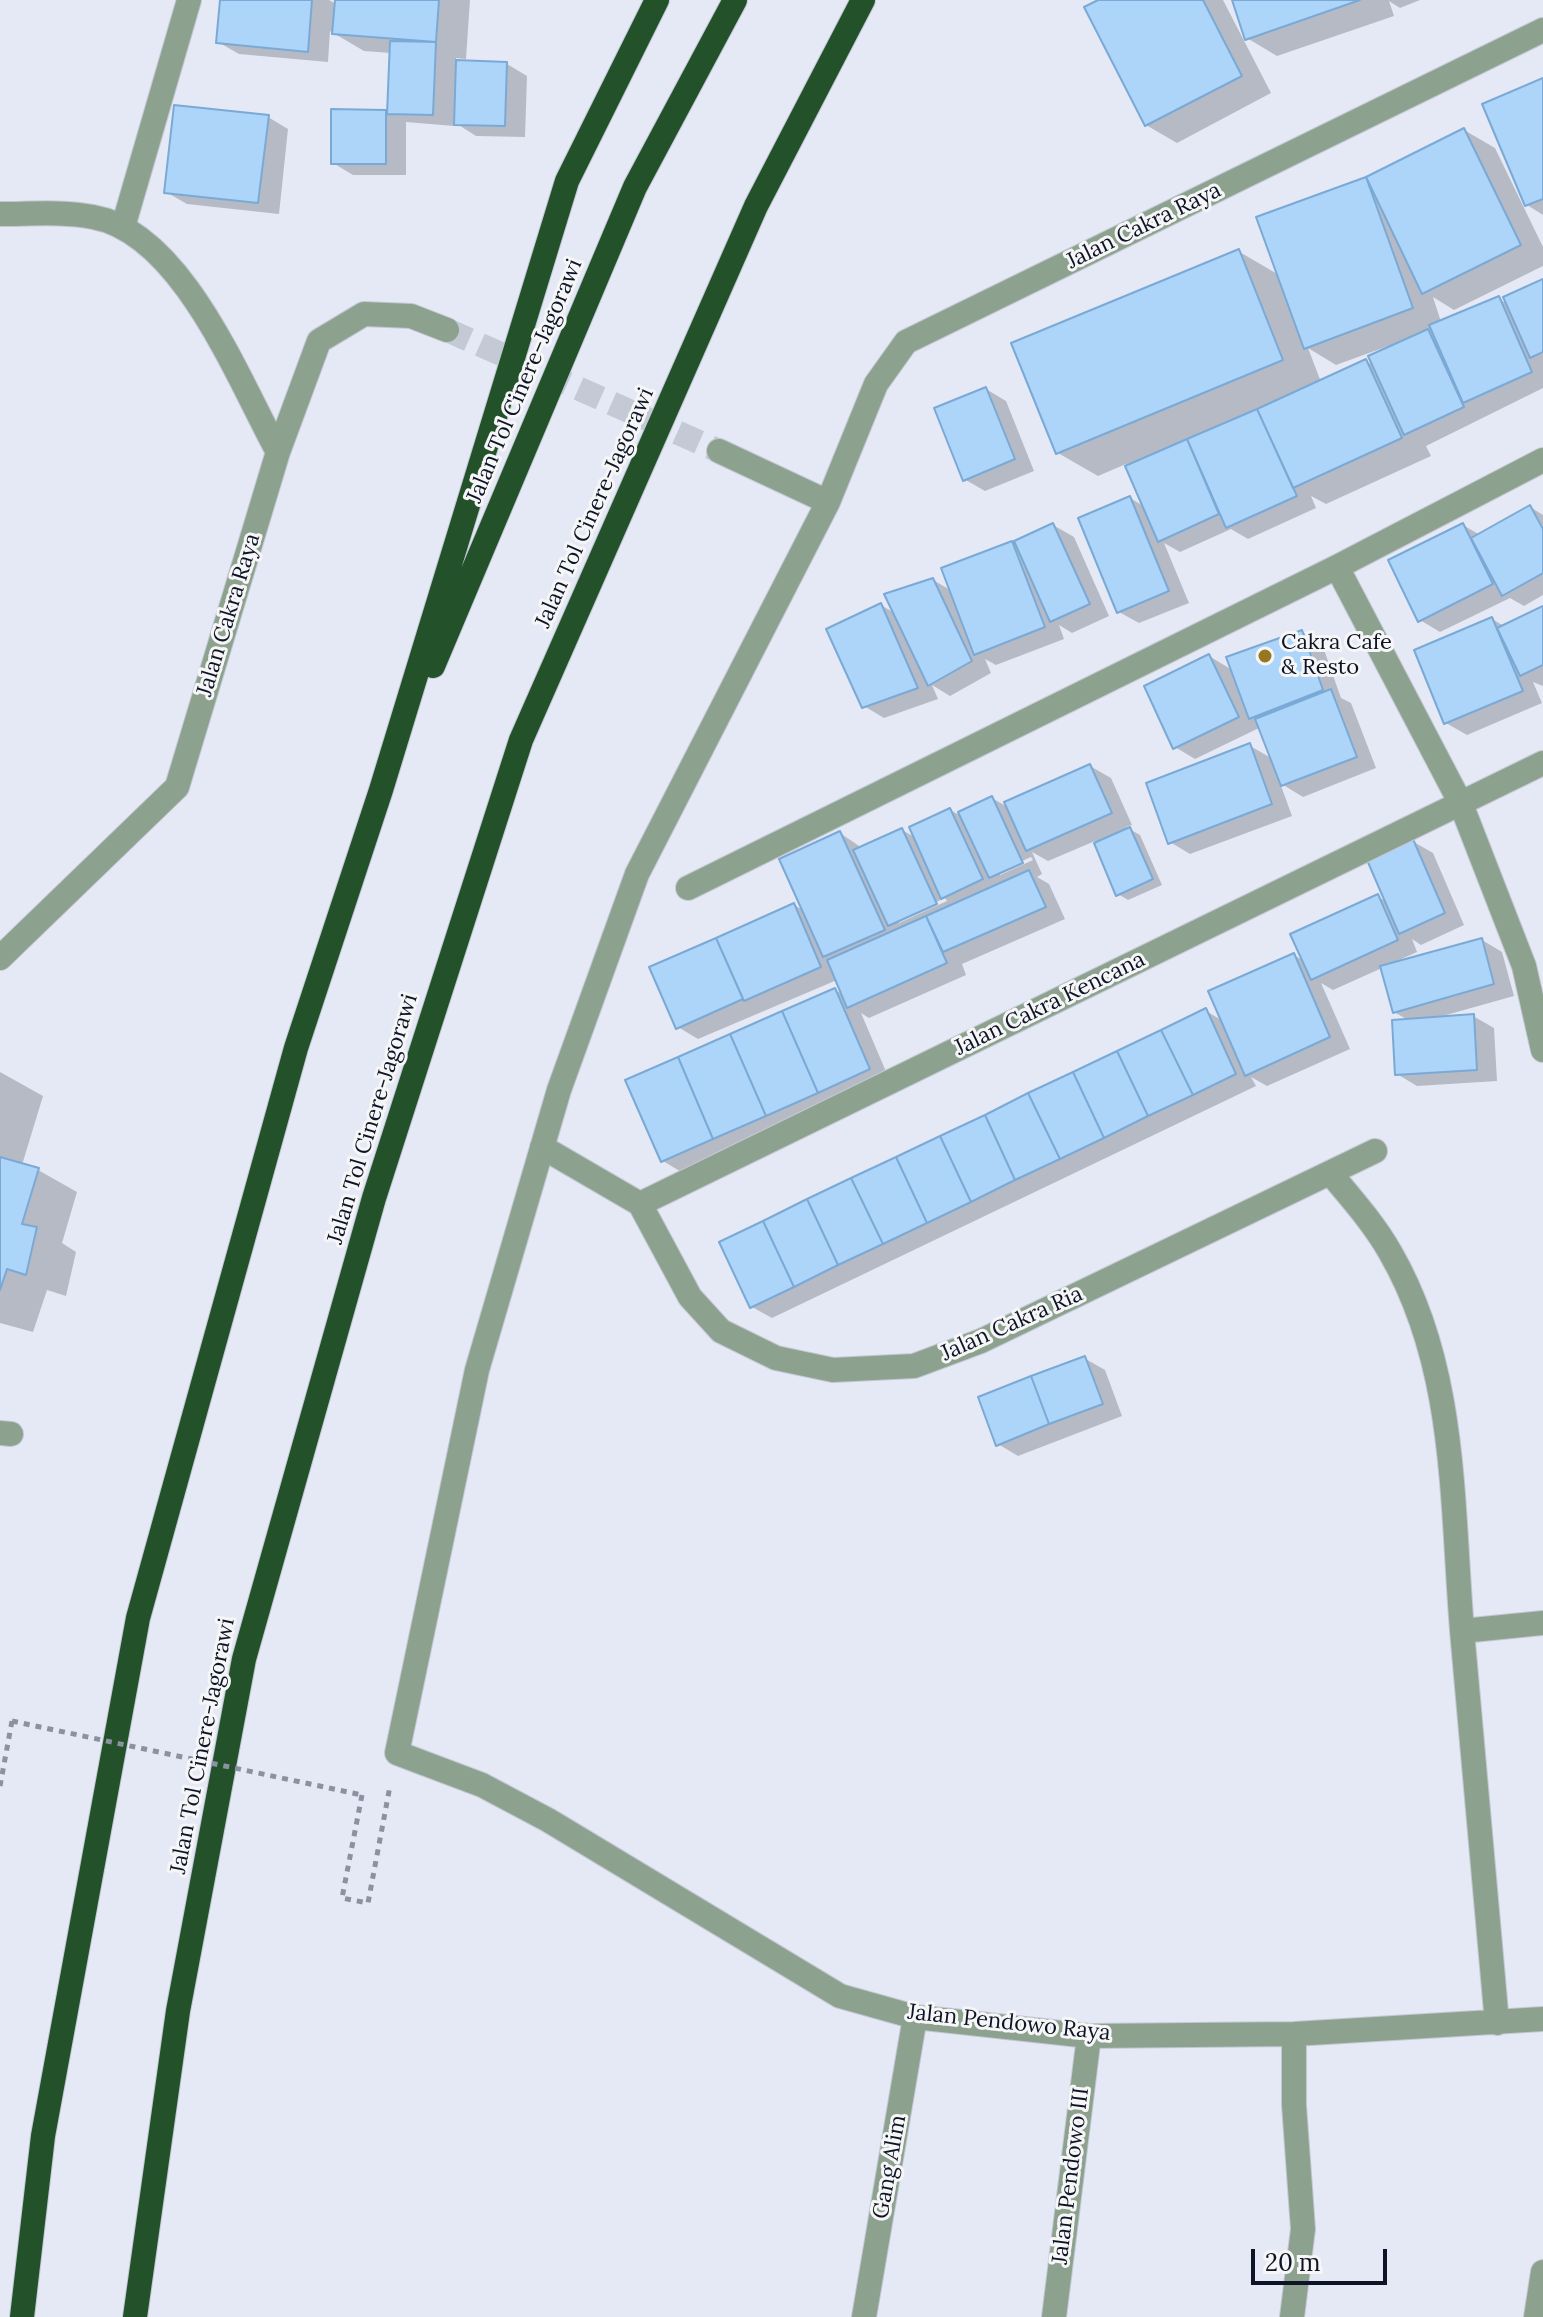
<!DOCTYPE html>
<meta charset="utf-8">
<style>
body{margin:0}
#map{position:relative;width:1543px;height:2317px;overflow:hidden;background:#e4e9f5;font-family:Lora,serif}
canvas{display:block}
.scale{position:absolute;left:1251px;top:2249px;width:136px;height:36px;box-sizing:border-box;border:4px solid #0d1428;border-top:0;padding-left:10px;font-size:24px;line-height:28px;white-space:nowrap;color:#0d1428;-webkit-text-stroke:6px #f6f6f6;paint-order:stroke}
</style>
<div id="map">
<canvas width="1543" height="2317"></canvas>
<div class="scale">20 m</div>
</div>
<script>
const ctx = document.querySelector('canvas').getContext('2d');
ctx.lineJoin = 'round';
function fill(path, color) { ctx.fillStyle = color; ctx.fill(path, 'evenodd'); }
function stroke(path, color, width, dash) { ctx.strokeStyle = color; ctx.lineWidth = width; ctx.lineCap = dash ? 'butt' : 'round'; ctx.setLineDash(dash || []); ctx.stroke(path); }
function label(font, color, halo, rows, align = 'center') {
  ctx.font = font + ' Lora,serif'; ctx.lineWidth = 6; ctx.setLineDash([]); ctx.textBaseline = 'middle'; ctx.strokeStyle = halo; ctx.fillStyle = color; for (const [text, x, y, turn = 0] of rows) {
    ctx.save(); ctx.translate(x, y); ctx.rotate((+turn || 0) * Math.PI / 180); ctx.textAlign = isNaN(turn) ? turn : align; if (halo) ctx.strokeText(text, 0, 0); ctx.fillText(text, 0, 0); ctx.restore();
  }
}
const shadow = new Path2D(`
 M222 0H329L336 4 337 0H470L466 59 456 58V62L507 64 527 76 525 137 476 136 454 122V126L406 122V175H353L333 163 386 112 389 114 391 53 364 51 330 31 328 62 239 54 218 42Z
 M1102 0H1223L1271 93 1177 143 1146 125Z
 M1234 0H1420L1400 8 1389 1 1394 16 1277 56 1247 38Z
 M1543 80V215L1524 203Z
 M268 117 288 129 279 214 187 204 166 192Z
 M1464 130 1495 148 1543 247V266L1454 310 1433 297 1441 322 1498 299 1508 304 1543 281V388L1426 446 1431 456 1326 504 1311 496 1316 508 1248 539 1231 529 1180 552 1164 543 1189 603 1139 623 1119 612 1130 498 1145 507 1126 464 1098 476 1058 453 1238 251 1279 275 1366 178ZM1391 345 1375 366 1366 361 1321 382 1308 348 1336 365Z
 M986 389 1006 401 1034 471 985 491 964 479Z
 M1530 507 1543 515V595L1524 606 1510 598 1440 632 1420 620 1463 525 1480 535Z
 M1053 525 1074 537 1109 616 1072 633 1059 625 1064 639 996 665 985 659 991 673 950 696 932 685 938 699 884 718 864 706 881 605 896 614 933 580 952 591 1012 543 1019 547Z
 M1543 608V686L1533 682 1542 703 1467 735 1446 723 1492 619 1504 626Z
 M1302 632 1322 644 1341 698 1351 703 1376 768 1303 797 1280 783 1292 816 1190 854 1170 842 1250 746 1273 759 1261 727 1195 759 1175 747 1209 656 1234 671Z
 M1090 766 1111 778 1132 825 1126 827 1140 835 1162 885 1128 900 1118 894 1095 841 1048 861 1032 852 1042 874 1037 877 1049 884 1065 919 962 964 966 975 869 1018 861 1013 890 1081 683 1173 663 1161 835 990 844 995 837 980 698 1039 678 1027 652 968 794 905 805 911 840 833 862 848 902 830 916 838 950 810 963 817 992 798 1009 808ZM1031 857 1033 860 1000 875V871ZM945 898 947 901 899 923V919Z
 M1412 841 1433 853 1464 925 1421 945 1412 939 1417 952 1399 960 1482 940 1502 952 1514 996 1439 1017 1473 1016 1494 1028 1497 1081 1417 1086 1397 1074 1410 1021 1394 1012 1382 968 1333 990 1321 983 1350 1049 1267 1086 1251 1077 1256 1086 772 1318 752 1307 1206 1011 1223 1021 1293 955 1305 961 1378 897 1387 902Z
 M0 1072 43 1096 22 1165 38 1170 77 1192 62 1243 76 1252 66 1296 47 1290 33 1332 0 1323Z
 M1084 1358 1105 1370 1122 1416 1018 1456 998 1444Z`);
const building = new Path2D(`
 M220 0H312L308 52 216 43Z
 M335 0H439L436 42 332 34Z
 M1098 0H1203L1242 76 1145 126 1084 7Z
 M1232 0H1360L1245 40Z
 M390 41 436 42 433 115 387 114Z
 M456 60 507 62 505 126 454 125Z
 M1543 78V199L1525 206 1482 104Z
 M174 105 269 115 258 203 164 193Z
 M331 109 386 110V164H331Z
 M1464 128 1521 245 1422 294 1366 177Z
 M1366 177 1413 308 1304 349 1256 217Z
 M1239 249 1283 360 1056 454 1011 343Z
 M1543 279V352L1530 358 1503 297Z
 M1499 296 1532 372 1463 403 1429 325Z
 M1428 329 1464 407 1404 435 1368 356Z
 M1366 359 1402 438 1293 488 1257 409Z
 M986 387 1015 459 963 481 934 408Z
 M1257 409 1297 496 1226 528 1187 439Z
 M1187 439 1219 514 1158 542 1125 466Z
 M1130 496 1169 591 1117 613 1078 518Z
 M1530 505 1543 529V573L1502 596 1471 538Z
 M1053 523 1090 604 1050 622 1014 541Z
 M1463 523 1493 584 1418 622 1388 560Z
 M1012 541 1045 627 974 655 941 568Z
 M933 578 972 661 928 686 884 594Z
 M881 603 918 688 862 708 826 629Z
 M1543 606V665L1520 676 1497 628Z
 M1492 617 1523 691 1444 724 1414 650Z
 M1302 630 1323 690 1249 719 1226 657Z
 M1209 654 1239 717 1173 749 1144 686Z
 M1331 689 1357 757 1281 786 1255 719Z
 M1250 743 1272 804 1168 844 1146 783Z
 M1090 764 1112 813 1026 851 1004 802Z
 M992 796 1023 863 989 878 958 812Z
 M950 808 983 879 941 899 909 827Z
 M1130 827 1153 879 1116 896 1094 843Z
 M902 828 937 904 888 926 853 850Z
 M840 831 885 930 823 957 779 859Z
 M1413 839 1445 913 1399 934 1367 860Z
 M1029 870 1046 907 943 952 926 916Z
 M1378 894 1398 940 1311 980 1290 934Z
 M794 903 821 967 744 1001 716 938Z
 M926 916 947 963 847 1008 827 960Z
 M716 938 743 999 676 1029 649 967Z
 M1482 938 1494 984 1393 1013 1380 966Z
 M1294 953 1330 1037 1245 1076 1208 991Z
 M835 988 870 1069 818 1093 782 1011Z
 M1206 1008 1236 1074 1193 1095 1161 1030Z
 M782 1011 818 1093 766 1116 730 1034Z
 M1474 1014 1477 1070 1395 1075 1392 1020Z
 M1161 1030 1193 1095 1148 1116 1117 1051Z
 M730 1034 766 1116 713 1139 678 1057Z
 M1117 1051 1148 1116 1104 1138 1073 1072Z
 M678 1057 713 1139 661 1162 625 1080Z
 M1073 1072 1104 1138 1060 1159 1028 1093Z
 M1028 1093 1060 1159 1015 1180 985 1115Z
 M985 1115 1015 1180 971 1202 940 1136Z
 M940 1136 971 1202 927 1223 896 1157Z
 M0 1157 39 1168 22 1224 37 1227 26 1275 7 1269 0 1290Z
 M896 1157 927 1223 883 1244 851 1178Z
 M851 1178 883 1244 838 1265 807 1199Z
 M807 1199 838 1265 794 1287 763 1221Z
 M763 1221 794 1287 750 1308 719 1242Z
 M1085 1356 1103 1404 1049 1424 1031 1376Z
 M1031 1376 1049 1424 996 1446 978 1397Z`);
const minorTunnel = new Path2D(`
 M447 330 719 451`);
const path = new Path2D(`
 M0 1786 12 1721
 M362 1795 342 1898 368 1903 390 1786`);
const minor = new Path2D(`
 M0 214C30 214 63 211 93 217 182 233 238 379 278 452
 M123 227 189 0
 M719 451 828 502 637 874 559 1090 477 1370 397 1753 482 1785 548 1820 840 1996 915 2017 1089 2036 1294 2034 1543 2019
 M828 502 876 384 906 342 1543 30
 M1337 567 1461 804 1524 966 1543 1050
 M688 888 1337 567 1543 460
 M0 958 177 787 278 452 319 341 364 314 411 316 447 330
 M542 1147 640 1204 690 1297 721 1331 776 1358 833 1370 914 1366 981 1341 1375 1151
 M1331 1174C1352 1199 1374 1224 1390 1252 1459 1371 1451 1510 1463 1642 1474 1769 1486 1896 1497 2023
 M640 1204 1543 763
 M0 1433 11 1434
 M1462 1631 1543 1623
 M864 2317 915 2017
 M1054 2317 1089 2036
 M1292 2317 1303 2229 1294 2105V2034
 M1536 2317 1543 2272`);
const highway = new Path2D(`
 M433 666 635 187 735 0
 M22 2317 43 2136 138 1618 296 1048 381 790 567 181 657 0
 M135 2317 178 2011 244 1659 374 1198 521 740 756 206 863 0`);
const pathBridge = new Path2D(`
 M12 1721 362 1795`);
const markers = [
 [1265,656,8,"#96761e"]
];
const streetNames = [
 ["Jalan Cakra Raya",1144,226,-26],
 ["Jalan Tol Cinere–Jagorawi",525,381,-67],
 ["Jalan Tol Cinere-Jagorawi",595,508,-66],
 ["Jalan Cakra Raya",229,615,-73],
 ["Jalan Cakra Kencana",1050,1004,-26],
 ["Jalan Tol Cinere-Jagorawi",373,1119,-73],
 ["Jalan Cakra Ria",1012,1324,-24],
 ["Jalan Tol Cinere-Jagorawi",203,1746,-79],
 ["Jalan Pendowo Raya",1009,2023,6],
 ["Gang Alim",890,2167,-80],
 ["Jalan Pendowo III",1071,2176,-83]
];
const poiNames = [
 ["Cakra Cafe",1281,643],
 ["& Resto",1281,668]
];
fill(shadow, '#0003');
fill(building, '#add4f9');
stroke(building, '#7aa9d6', 2);
stroke(minorTunnel, '#c4c9d6', 24, [24, 12]);
stroke(minor, '#c2c7d4', 26);
stroke(highway, '#c2c7d4', 26);
stroke(path, '#8c91a1', 5, [6, 6]);
stroke(minor, '#8da28e', 24);
stroke(highway, '#22512a', 24);
stroke(pathBridge, '#8c91a1', 5, [6, 6]);
for (const [x, y, r, color] of markers) { const dot = new Path2D(); dot.arc(x, y, r, 0, 2 * Math.PI); ctx.fillStyle = color; ctx.fill(dot); stroke(dot, '#f6f6f6', 3); }
label('22px', '#0d1428', '#f6f6f6', streetNames);
label('22px', '#0d1428', '#f6f6f6', poiNames, 'left');
</script>
